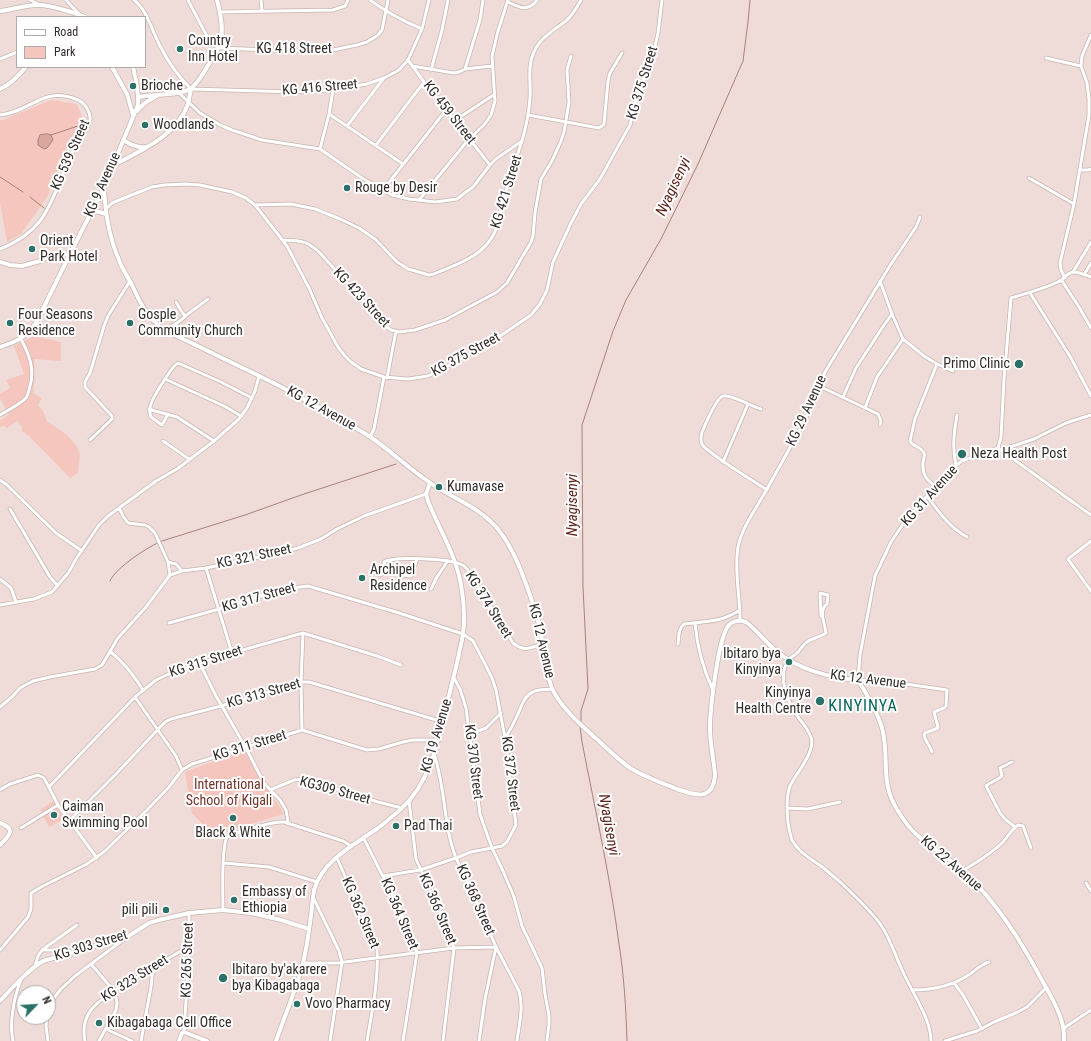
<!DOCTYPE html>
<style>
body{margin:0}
#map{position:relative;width:1091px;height:1041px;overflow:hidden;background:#efdcd8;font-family:"Roboto Condensed",sans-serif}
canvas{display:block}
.legend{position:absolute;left:16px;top:16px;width:130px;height:52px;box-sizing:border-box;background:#fff;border:1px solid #adaaa9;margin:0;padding:5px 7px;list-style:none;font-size:12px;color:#322b29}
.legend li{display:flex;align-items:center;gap:8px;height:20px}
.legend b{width:20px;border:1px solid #adaaa9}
.north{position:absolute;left:16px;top:985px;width:40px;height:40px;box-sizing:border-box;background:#fff;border:1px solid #adaaa9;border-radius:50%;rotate:65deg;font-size:11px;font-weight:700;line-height:16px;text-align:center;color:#322b29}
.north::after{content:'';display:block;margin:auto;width:14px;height:18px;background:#2b7167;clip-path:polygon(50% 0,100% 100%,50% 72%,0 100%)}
</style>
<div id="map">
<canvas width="1091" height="1041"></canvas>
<ul class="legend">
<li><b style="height:5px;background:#fff"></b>Road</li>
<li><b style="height:11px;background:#f5c6bd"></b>Park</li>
</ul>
<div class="north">N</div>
</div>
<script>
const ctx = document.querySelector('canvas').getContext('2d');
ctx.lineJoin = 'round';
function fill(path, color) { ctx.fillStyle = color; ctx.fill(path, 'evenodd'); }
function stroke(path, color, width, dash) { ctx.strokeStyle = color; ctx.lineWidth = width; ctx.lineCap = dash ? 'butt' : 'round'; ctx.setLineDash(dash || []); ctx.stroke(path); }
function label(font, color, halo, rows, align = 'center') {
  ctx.font = font + ' "Roboto Condensed",sans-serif'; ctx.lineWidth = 4; ctx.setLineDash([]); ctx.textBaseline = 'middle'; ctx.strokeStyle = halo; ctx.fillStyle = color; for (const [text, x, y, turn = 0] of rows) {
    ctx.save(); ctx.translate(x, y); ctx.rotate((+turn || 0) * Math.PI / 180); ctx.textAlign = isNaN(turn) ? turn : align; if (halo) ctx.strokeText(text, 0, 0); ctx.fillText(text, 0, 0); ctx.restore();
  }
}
const green = new Path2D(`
 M51 100 77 104 84 121 66 149 47 197 21 234 7 242 0 203V120H3Z
 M34 336 61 342V361L34 359 35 375 33 393 42 398 38 405 43 411 47 421 67 435 76 445 80 454 78 473 70 478 30 437 22 431V427L17 421 7 428 4 426 0 427V421L9 414 0 399V394L10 388 6 380 24 374 14 346Z
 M244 750 284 814 213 835 192 813 185 772Z
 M53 801 64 819 49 827 40 810Z`);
const water = new Path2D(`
 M48 134 51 135 53 140 47 148 44 149 38 145V140L40 135Z`);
const stream = new Path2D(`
 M51 135 84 124
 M0 177 23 192
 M30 197 44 208
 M110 581C115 568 149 546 162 541L245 515 304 494 396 464
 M581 723V711L588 689 583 587 582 425 613 331 626 300 661 239 698 164 743 61 748 22 750 0
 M580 726 582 742C595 809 610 876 619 944 624 976 626 1008 627 1041`);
const street = new Path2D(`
 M30 0 38 4
 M66 0 80 15
 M134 0C146 8 153 33 160 46 168 62 178 76 191 89L295 92 333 90 367 84 384 78 399 70 408 60 422 29 429 0
 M188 0 209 40 212 44 219 48 270 50 328 51 357 45 367 42 378 35 382 30 388 0
 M261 0 262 11
 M370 0C386 12 403 21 422 29
 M508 2C520 8 528 12 537 0
 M220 12 333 10 345 6 348 0
 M1046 58 1081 66
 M0 59 17 52
 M408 60 424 82 490 165
 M412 66 454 73 459 72 465 69 492 66
 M465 69 480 20 483 0
 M431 70 442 30 448 0
 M333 90 329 114 403 164
 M179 93 200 113 220 125 232 130 262 140 320 149 362 178 383 190 392 195 409 199 435 202 450 200 457 199 466 192 473 187 490 165 496 159 522 141C526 127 529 113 530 98 531 83 527 66 534 52 540 37 555 30 567 20 573 15 577 7 581 0
 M0 115C31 112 43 85 78 100 85 103 91 113 90 120 89 128 81 137 77 144 62 168 57 198 40 221 29 235 15 243 0 249
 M528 115 599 128 602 126 604 124 608 81 610 73 622 53
 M454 121 495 94
 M347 126 384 78
 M376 145 424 82
 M320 149 329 114
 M1079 170H1088L1091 169
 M1029 178 1074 204
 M383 190 446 110
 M419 200 469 139 484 125 491 115 495 101 492 56 498 31 508 0
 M255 205 291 204 315 209 340 219 359 228 375 239 397 262 402 265 408 269 429 275 434 274C457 264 483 257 495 232L509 180 522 141
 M106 209 112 203 124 198 152 187 164 185 186 184 200 185 232 192 246 198 255 205 287 246 309 288 322 318 338 347 345 356 351 362 361 369 384 377 408 379 428 376 448 366 497 338 531 315 540 304 547 290 553 262 571 223 581 204 600 179 630 125 637 96 653 55 658 33 662 0
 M283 240C301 241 306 240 320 253L387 327 391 330 399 332 415 330 445 320 497 292 507 283 531 242 533 236 535 213 541 179 552 161 561 141 564 132 569 102 567 70 571 56
 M1073 272 1091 242
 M1084 275 1091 263
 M1065 278 1061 270 1060 263 1074 204 1089 115V99L1087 83 1081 66 1082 56 1091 35
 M880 281 892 314 903 339 924 356 937 364 953 371
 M1062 281 1079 307 1091 328
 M1030 293 1071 358 1091 396
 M176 302 182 312 185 316
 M166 330 180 321 189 313 208 299
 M387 378 396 331
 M165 379 224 406 241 416
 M821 387 878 414 881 421 880 425
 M843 397 856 368 882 328 892 314
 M865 408 877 377 903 339
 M149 409 155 411 177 417 214 441
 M761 409C753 407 730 394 723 396 717 397 705 425 702 432 701 436 700 440 702 444 704 448 709 451 713 454 730 467 749 478 767 490
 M168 414 162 425 151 417C150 414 149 411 150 408 150 401 172 366 178 363L221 382 252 398
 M0 415C8 410 19 405 26 398 28 395 29 390 30 386 35 369 29 354 21 339
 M370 437 374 429 384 377
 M90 440 112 419V416L85 387V382L90 373 104 326 108 316 130 281
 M163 441 189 459
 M998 448 1001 437 1004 379 1011 298C1027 293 1043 289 1058 282 1063 280 1067 273 1073 272 1079 272 1085 275 1091 277
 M998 448 1091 515
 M1001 450 1034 439 1066 423 1091 415
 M723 462 748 404
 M956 465C952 448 954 432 957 415
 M0 480 7 485 56 533 82 551
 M935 486C926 479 922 475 923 462 924 459 925 456 924 453 922 447 913 447 910 441L915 419 937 364
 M927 496C939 512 949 527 967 537
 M119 508 123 516 128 523 145 525 149 527 155 533 168 562 170 575
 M10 509 50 577 58 586
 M1091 541 1068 559 1091 591
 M168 562 176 564 182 571
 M206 568 232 653
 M380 575 384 573 385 569 384 562C394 556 445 559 457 563 462 564 466 567 469 572L513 643C524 652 530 648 542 644
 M401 575 411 576 417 559
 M0 579 11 588 16 602
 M431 589 437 577 447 562
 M0 605 34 599 52 592 69 572 76 559 99 525 108 516 156 481 177 469 214 441 239 419 247 408 255 391 259 376
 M821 616 820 593 828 595 827 604C818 610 825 624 826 633 820 637 813 638 807 642 802 645 801 650 797 653 794 656 790 657 788 661 779 674 785 694 792 707 797 718 807 726 811 737 816 752 796 773 790 786 785 800 787 826 792 840 798 852 810 858 821 866 827 871 833 876 839 881 853 894 870 910 881 925 891 940 896 958 904 974 913 994 931 1019 931 1041
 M740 620C740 595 734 571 738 547 742 527 757 507 767 489 780 466 793 443 805 419 813 404 820 389 825 372L891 264 916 227 920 217
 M169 623 219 609 283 589 308 586 399 613 463 634 473 641 485 664 492 678 496 690 505 738 516 825 507 842 502 846 471 852 456 858 420 870 383 876
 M695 623C697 646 703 669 713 690
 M678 644C679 637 678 629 684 624 707 621 720 623 740 610
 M111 652C124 663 134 675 143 690
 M200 664 216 696 246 748 264 783 280 800 286 810 288 822
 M454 678 460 689 466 708 480 814 483 823 492 848 503 871 514 897 522 926 542 968 545 994 549 1016V1023L547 1041
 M135 697 176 756 182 770
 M0 707 12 697 20 688 33 681 50 677 95 669 102 665 118 638 146 607 170 575 182 571 206 568 278 553 298 548 321 539 337 529 364 516 426 494
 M302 730 301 682 303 633
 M470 734 486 728 501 713
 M505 738C509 732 513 725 516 718 521 709 523 696 533 692 538 689 546 690 552 689
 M932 752C930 745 925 741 924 735L925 733 938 728V727L934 712 944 708 946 706 947 690 899 683 858 680 860 655 875 576 891 542 901 527 927 496 949 471 962 461 998 448
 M434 754C446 789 443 825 456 858L470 886 496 947 519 991C524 1008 519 1024 517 1041
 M1012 762 1000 768 1002 775 1001 777 987 785 986 786 1000 813 1005 819 1015 827
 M49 787 135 697 156 680 171 673 232 653 303 633 377 656 401 665
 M0 790 10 784 35 776 38 775 44 778 58 805 97 858
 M270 790 294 780 303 779 378 802 402 808
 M409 801 416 859 444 921 454 948 443 1041
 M787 808 808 809 840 802
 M69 821 115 775 165 722 171 719 221 706 301 682H309L443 722
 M21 828 58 805
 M363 837 398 906 411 936 417 953 403 1041
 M337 858 377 949C379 980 372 1011 367 1041
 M224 863 269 867 317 882
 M963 871C976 862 991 854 1002 843 1008 837 1011 830 1018 825L1023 826 1031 848
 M1086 883 1091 891
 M313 897 339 951 342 962 330 1041
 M223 910C223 896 221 847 227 837 238 832 273 821 284 822L343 841 351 846
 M0 950 28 917 31 909V893L41 887 87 864 105 851 148 809 169 787 182 770 192 764 302 730 367 750 379 749 403 742 413 740H438
 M42 950H64L72 952
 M303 963H337L454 948 496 947 485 999 479 1041
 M91 964 114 991 116 997 117 1003 116 1010 99 1041
 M35 966 38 956 42 950 77 925
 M954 983 963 995 982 1029
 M912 990C933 990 953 986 970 974 977 969 980 965 989 962
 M48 1014 54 998 61 989 75 976 123 940
 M47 1017 46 1026 48 1041
 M1064 1028 1091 1010
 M106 1029 132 1041
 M184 1032 189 955V913
 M13 1041C9 1024 14 996 21 980
 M85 1041C80 1015 94 1004 114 991L189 946
 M141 1041 151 987 153 967
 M945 1041 977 1031 994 1022 1018 1012 1027 1007 1046 988`);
const secondary = new Path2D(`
 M0 11C13 10 27 4 40 5 56 6 71 12 86 17
 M112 67 127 94 133 115
 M0 89C11 84 18 76 26 67
 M139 97C153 94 178 96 190 89 196 85 204 73 207 67 211 61 215 55 218 48 225 34 221 15 217 0
 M137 111 145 103 158 95
 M123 140C130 144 137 148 145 147
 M112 166C140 151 177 136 188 104 189 99 190 94 191 89
 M104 187C105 211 109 237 119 260 122 269 128 277 132 285 138 298 144 311 154 321 164 332 181 338 194 344 225 360 257 374 287 390 315 405 343 420 369 436 390 450 408 468 429 482 451 498 480 507 498 529 513 548 521 570 529 592 533 604 537 616 540 628 544 648 544 669 552 688 560 708 586 729 602 744 611 752 620 761 630 768 645 777 662 783 677 789 696 796 713 801 715 775 714 760 710 744 710 729 710 711 718 636 729 625 734 620 740 620 746 622 757 630 764 641 775 650 797 669 829 678 858 680 866 693 880 716 883 732 889 761 880 783 898 811 903 819 909 828 916 834 931 848 950 858 964 872 997 902 1022 943 1043 982 1051 996 1059 1010 1063 1026 1064 1031 1064 1036 1064 1041
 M91 215 96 211 106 214
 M0 262 10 265 22 266 40 261 52 256 70 254
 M0 347C18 341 25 338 36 323L70 254 104 187 138 105C139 92 136 80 133 67
 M0 823C17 829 9 836 0 845
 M0 1001C13 987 27 971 43 961L102 944 124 939 149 923 159 920 189 913 223 910 251 913 281 920 309 929
 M179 1041 182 1033 184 1032 207 1041
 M276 1041C285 1015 296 990 303 963 309 939 311 914 314 890 323 860 354 845 378 828 386 822 394 815 401 809 433 780 439 735 449 696 452 682 456 668 459 654 460 648 462 641 463 634 465 618 464 601 461 585 456 555 439 529 428 501L426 494 430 483`);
const markers = [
 [180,49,4,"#2b7167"],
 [133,86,4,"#2b7167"],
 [145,125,4,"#2b7167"],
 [347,188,4,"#2b7167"],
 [32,249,4,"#2b7167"],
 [10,323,4,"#2b7167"],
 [130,323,4,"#2b7167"],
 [1019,364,5,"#2b7167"],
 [962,454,5,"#2b7167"],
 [439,487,4,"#2b7167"],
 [362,578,4,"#2b7167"],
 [789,662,4,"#2b7167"],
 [820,701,5,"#2b7167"],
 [54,815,4,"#2b7167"],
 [233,818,4,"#2b7167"],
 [396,826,4,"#2b7167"],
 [234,900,4,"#2b7167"],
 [166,910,4,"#2b7167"],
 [223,978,5,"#2b7167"],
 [297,1004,4,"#2b7167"],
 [99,1023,4,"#2b7167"]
];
const poiNames = [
 ["Country",188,41],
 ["Inn Hotel",188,57],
 ["Brioche",141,86],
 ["Woodlands",153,125],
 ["Rouge by Desir",355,188],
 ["Orient",40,241],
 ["Park Hotel",40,257],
 ["Four Seasons",18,315],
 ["Residence",18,331],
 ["Gosple",138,315],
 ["Community Church",138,331],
 ["Primo Clinic",1010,364,"right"],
 ["Neza Health Post",971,454],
 ["Kumavase",447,487],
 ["Archipel",370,570],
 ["Residence",370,586],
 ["Ibitaro bya",781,654,"right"],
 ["Kinyinya",781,670,"right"],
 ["Kinyinya",811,693,"right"],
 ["Health Centre",811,709,"right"],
 ["Caiman",62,807],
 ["Swimming Pool",62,823],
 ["Pad Thai",404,826],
 ["Black & White",233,833,"center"],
 ["Embassy of",242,892],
 ["Ethiopia",242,908],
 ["pili pili",158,910,"right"],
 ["Ibitaro by'akarere",232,970],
 ["bya Kibagabaga",232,986],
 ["Vovo Pharmacy",305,1004],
 ["Kibagabaga Cell Office",107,1023]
];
const streetNames = [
 ["KG 418 Street",294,49],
 ["KG 375 Street",643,83,-73],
 ["KG 416 Street",320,88,-5],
 ["KG 459 Street",449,113,52],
 ["KG 539 Street",71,155,-66],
 ["KG 9 Avenue",103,185,-66],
 ["KG 421 Street",507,192,-73],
 ["KG 423 Street",361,298,47],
 ["KG 375 Street",466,355,-29],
 ["KG 12 Avenue",321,409,29],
 ["KG 29 Avenue",807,411,-65],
 ["KG 31 Avenue",930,496,-48],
 ["KG 321 Street",254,557,-12],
 ["KG 317 Street",259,598,-16],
 ["KG 374 Street",488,605,58],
 ["KG 12 Avenue",541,641,77],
 ["KG 315 Street",206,662,-18],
 ["KG 12 Avenue",868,680,7],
 ["KG 313 Street",264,694,-16],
 ["KG 19 Avenue",437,736,-73],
 ["KG 311 Street",250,746,-17],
 ["KG 370 Street",473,762,83],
 ["KG 372 Street",510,774,83],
 ["KG309 Street",335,791,15],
 ["KG 22 Avenue",951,864,41],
 ["KG 368 Street",475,900,66],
 ["KG 366 Street",437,909,67],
 ["KG 362 Street",360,913,67],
 ["KG 364 Street",399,914,67],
 ["KG 303 Street",91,946,-17],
 ["KG 265 Street",188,960,-88],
 ["KG 323 Street",135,979,-32]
];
const parkNames = [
 ["International",229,785],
 ["School of Kigali",229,801]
];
const waterNames = [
 ["Nyagisenyi",674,187,-65],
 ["Nyagisenyi",573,505,-90],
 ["Nyagisenyi",608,825,80]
];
const quarterNames = [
 ["KINYINYA",863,707]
];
fill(green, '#f5c6bd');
fill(water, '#d9a79c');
stroke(water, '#a7827a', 1);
stroke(stream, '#a7827a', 1);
stroke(street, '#c7b5b1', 4.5);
stroke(secondary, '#c7b5b1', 5.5);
stroke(street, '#fff', 3);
stroke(secondary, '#fff', 4);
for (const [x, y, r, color] of markers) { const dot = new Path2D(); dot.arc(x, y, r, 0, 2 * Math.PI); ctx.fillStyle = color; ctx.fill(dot); stroke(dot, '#fff', 1.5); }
label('14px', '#322b29', '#fff', poiNames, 'left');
label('14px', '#322b29', '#fff', streetNames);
label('14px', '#733428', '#fff', parkNames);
label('italic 15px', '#5b1e14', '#fff', waterNames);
ctx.letterSpacing = '1px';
label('16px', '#026358', '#fff', quarterNames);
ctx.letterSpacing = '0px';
</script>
